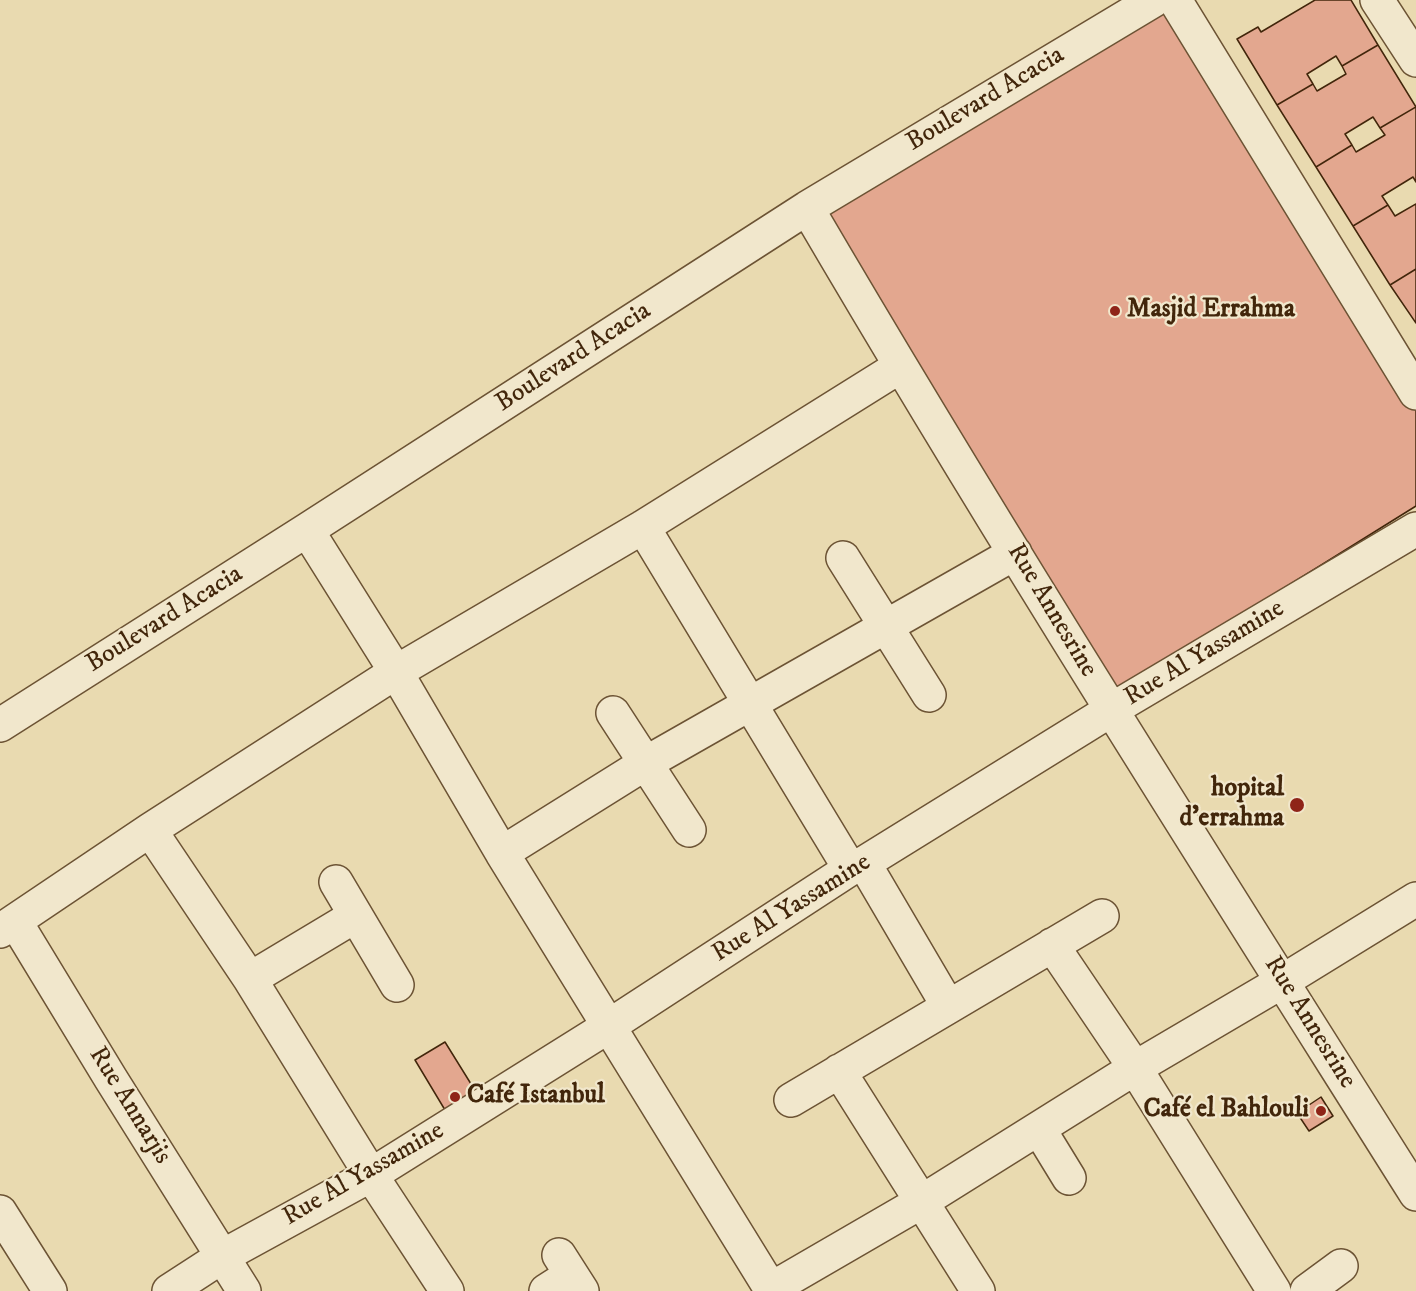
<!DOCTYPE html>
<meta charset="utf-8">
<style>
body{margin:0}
canvas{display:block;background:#e9dab0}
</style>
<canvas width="1416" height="1291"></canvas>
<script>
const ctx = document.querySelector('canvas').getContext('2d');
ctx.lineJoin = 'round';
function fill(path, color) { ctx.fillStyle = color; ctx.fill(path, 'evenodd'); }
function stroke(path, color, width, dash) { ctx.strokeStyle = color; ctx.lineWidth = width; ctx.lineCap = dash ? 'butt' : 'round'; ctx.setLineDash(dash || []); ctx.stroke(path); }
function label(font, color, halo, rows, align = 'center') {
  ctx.font = font + ' "IM FELL DW Pica",serif'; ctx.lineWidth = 4.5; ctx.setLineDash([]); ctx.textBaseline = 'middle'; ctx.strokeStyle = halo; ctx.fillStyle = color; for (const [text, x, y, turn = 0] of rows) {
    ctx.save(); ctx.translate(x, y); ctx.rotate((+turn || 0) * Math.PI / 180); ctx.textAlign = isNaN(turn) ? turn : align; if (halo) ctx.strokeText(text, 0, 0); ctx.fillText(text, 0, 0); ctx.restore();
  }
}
const building = new Path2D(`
 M1315 0H1351L1378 45 1342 66 1336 56 1307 74 1313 84 1277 105 1237 39 1258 27 1261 32Z
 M1162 7 1416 407V506L1111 696 816 215Z
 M1378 45 1416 107 1380 128 1373 117 1345 134 1352 145 1316 167 1277 105 1313 84 1317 91 1346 74 1342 66Z
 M1416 107V182L1413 177 1382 196 1388 205 1353 226 1316 167 1352 145 1356 152 1385 135 1380 128Z
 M1416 204V269L1390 285 1353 226 1388 205 1395 216Z
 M1416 269V323L1390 285Z
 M445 1042 476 1092 445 1110 415 1060Z
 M1321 1097 1333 1116 1309 1131 1297 1113Z`);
const minor = new Path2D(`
 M1175 0 1416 393
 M1377 0 1416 60
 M807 208C1002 541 1210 867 1416 1194
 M643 527 850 869
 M307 530 396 672 502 853 772 1291
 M843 558 929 695
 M613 713 689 830
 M0 725 307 530 807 208 1154 0
 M150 830 250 979 371 1175 447 1291
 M502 853 646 763 1015 553
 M864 863 948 1006
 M336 882 397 985
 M15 921 111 1079 244 1291
 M0 931 150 830 396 672 643 527 899 367
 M1052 945 1135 1068 1274 1291
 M250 979 355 916
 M839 1071 978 1291
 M791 1100 1102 916
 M1039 1129 1069 1178
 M0 1212 50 1291
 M559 1255 582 1291
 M771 1289 921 1202 1135 1068 1283 981 1416 899
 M169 1291 223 1256 371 1175 609 1026 850 869 864 863 1111 710 1416 529
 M546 1291 571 1275
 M1307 1291 1341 1266`);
const markers = [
 [1115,311,6,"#8f2418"],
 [1297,805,8,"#8f2418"],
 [455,1097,6,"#8f2418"],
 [1321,1111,6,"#8f2418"]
];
const streetNames = [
 ["Boulevard Acacia",986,100,-31],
 ["Boulevard Acacia",574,358,-33],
 ["Rue Annesrine",1051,611,59],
 ["Boulevard Acacia",165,620,-32],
 ["Rue Al Yassamine",1205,654,-31],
 ["Rue Al Yassamine",792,909,-32],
 ["Rue Annesrine",1309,1023,58],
 ["Rue Annarjis",129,1106,58],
 ["Rue Al Yassamine",364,1175,-30]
];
const poiNames = [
 ["Masjid Errahma",1127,311],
 ["hopital",1284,790,"right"],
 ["d'errahma",1284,820,"right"],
 ["Café Istanbul",467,1097],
 ["Café el Bahlouli",1309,1111,"right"]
];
fill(building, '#e3a78f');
stroke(building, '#42260b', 1.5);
stroke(minor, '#6c5334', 36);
stroke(minor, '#f1e7cc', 33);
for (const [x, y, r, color] of markers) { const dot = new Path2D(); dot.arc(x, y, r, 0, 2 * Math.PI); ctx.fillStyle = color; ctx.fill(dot); stroke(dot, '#f1e7cc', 2); }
label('26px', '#42260b', '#f1e7cc', streetNames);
label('bold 26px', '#42260b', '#f1e7cc', poiNames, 'left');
</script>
